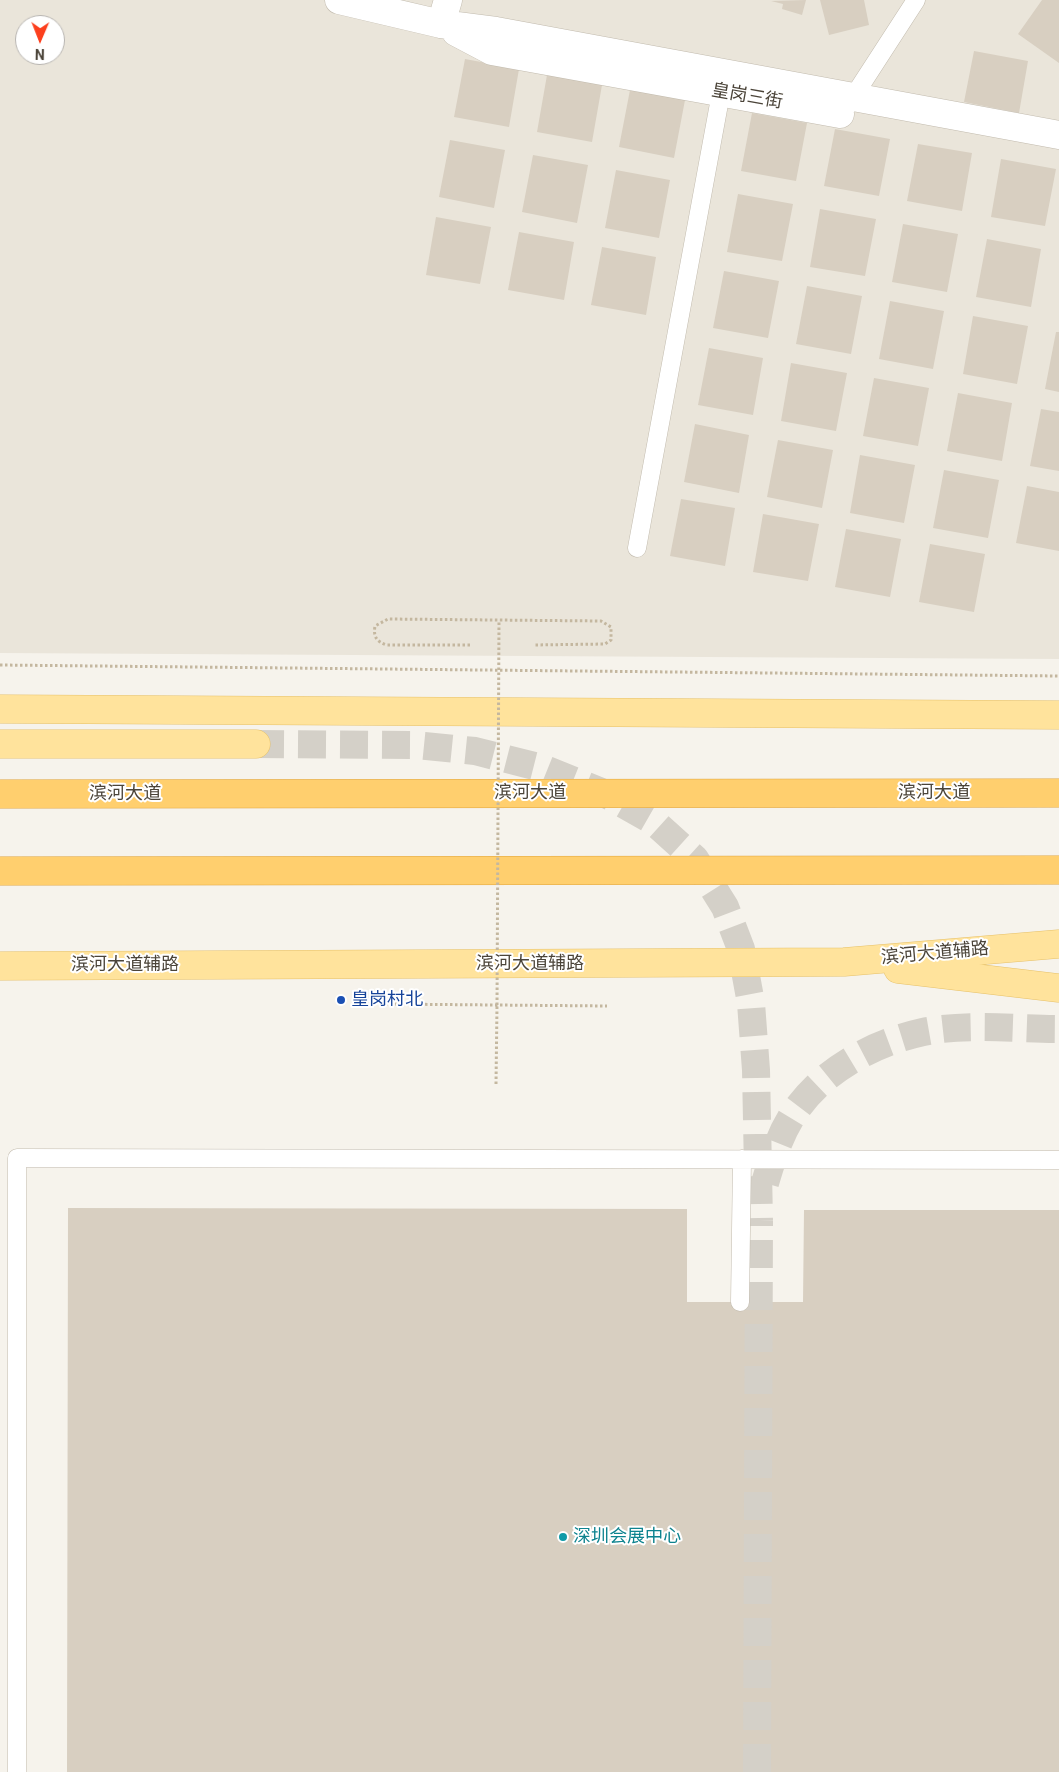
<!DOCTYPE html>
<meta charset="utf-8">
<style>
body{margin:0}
#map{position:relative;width:1059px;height:1772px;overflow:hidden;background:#f6f3ec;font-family:Roboto,sans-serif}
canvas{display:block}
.north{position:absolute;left:15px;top:15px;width:50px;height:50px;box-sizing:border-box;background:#fff;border:1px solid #b7b4b0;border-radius:50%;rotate:181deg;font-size:14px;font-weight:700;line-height:20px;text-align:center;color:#4b4439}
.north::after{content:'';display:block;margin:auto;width:18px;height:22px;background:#fc3f1d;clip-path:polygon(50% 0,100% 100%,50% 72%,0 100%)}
</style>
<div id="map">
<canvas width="1059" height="1772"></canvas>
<div class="north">N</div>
</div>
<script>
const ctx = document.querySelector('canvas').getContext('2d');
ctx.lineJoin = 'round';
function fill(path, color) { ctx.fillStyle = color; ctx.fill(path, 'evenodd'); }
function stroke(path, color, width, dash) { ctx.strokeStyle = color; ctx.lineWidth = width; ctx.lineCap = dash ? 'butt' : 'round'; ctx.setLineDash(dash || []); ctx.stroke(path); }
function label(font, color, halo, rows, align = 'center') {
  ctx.font = font + ' Roboto,"Noto Sans SC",sans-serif'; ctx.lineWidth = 4; ctx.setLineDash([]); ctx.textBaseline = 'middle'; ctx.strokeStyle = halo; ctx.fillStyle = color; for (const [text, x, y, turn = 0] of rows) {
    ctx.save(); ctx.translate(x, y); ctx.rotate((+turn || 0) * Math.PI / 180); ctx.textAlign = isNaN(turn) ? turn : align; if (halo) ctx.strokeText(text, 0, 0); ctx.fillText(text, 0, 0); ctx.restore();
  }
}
const residential = new Path2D(`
 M0 0H1059V659L0 653ZM25 25H55V55H25Z`);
const building = new Path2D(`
 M806 0 802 15 782 9 783 4 771 1Z
 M820 0H864L869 25 829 35Z
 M1042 0H1059V63L1018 34Z
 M974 51 1028 61 1019 113 964 102Z
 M465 59 519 69 509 127 454 117Z
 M547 75 602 85 592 142 537 132Z
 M630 90 685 100 674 158 619 147Z
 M752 113 807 123 796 181 741 171Z
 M835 129 890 139 879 196 824 186Z
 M450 140 505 150 494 208 439 197Z
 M918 144 972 153 962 211 907 201Z
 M533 155 588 165 577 223 522 212Z
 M1001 159 1056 169 1045 226 991 217Z
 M616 170 670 180 659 238 605 228Z
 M738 194 793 204 782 261 727 252Z
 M820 209 876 219 865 276 810 267Z
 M436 217 491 227 480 284 426 275Z
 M903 224 958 234 947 292 892 282Z
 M519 232 574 242 564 300 508 290Z
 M987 239 1041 249 1031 307 976 297Z
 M602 247 656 257 646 315 591 305Z
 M724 271 779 281 768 338 713 328Z
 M807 286 862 296 851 354 796 344Z
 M890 301 944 311 933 369 879 359Z
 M973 316 1028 326 1017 384 963 374Z
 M1056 332H1059V392L1045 389Z
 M709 348 763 358 753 415 698 405Z
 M791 363 847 373 836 431 781 421Z
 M874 378 929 388 918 446 863 436Z
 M958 393 1012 403 1002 461 947 451Z
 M1041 409 1059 412V471L1030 466Z
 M695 424 749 435 739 493 684 482Z
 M778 440 833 450 822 508 767 497Z
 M860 455 915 465 904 523 850 513Z
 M944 470 999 480 988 538 933 528Z
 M1027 486 1059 492V551L1016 543Z
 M681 499 735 508 725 566 670 556Z
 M763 514 819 524 808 581 753 572Z
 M846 529 901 539 890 597 835 587Z
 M930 544 985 554 974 612 919 602Z
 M68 1208 687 1209V1302H803L804 1210H1059V1772H67Z`);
const secondaryTunnel = new Path2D(`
 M757 1772 759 1221`);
const primaryTunnel = new Path2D(`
 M256 744 415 745 475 751 542 768 604 793 653 821 695 859 725 907 741 949 751 1003 756 1070 759 1221
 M765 1183C772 1159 780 1134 794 1113 823 1070 873 1043 923 1032 966 1023 1015 1029 1059 1029`);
const path = new Path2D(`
 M470 645H387C377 642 373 637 375 626L388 619 601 621 611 627V640L605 644 533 645
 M0 665 1059 676
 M385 1004 607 1006
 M496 1084 497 1005`);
const lane = new Path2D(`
 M848 105 916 0
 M637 548 721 93
 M740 1302 742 1159
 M17 1772V1158L1059 1160`);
const street = new Path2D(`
 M339 0 441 24 496 31 1059 135
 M441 24 448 0
 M456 32 492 51 840 114`);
const primary = new Path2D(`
 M0 709 1059 715
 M0 744H256
 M0 966 844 962 1059 944
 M898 969 1059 988`);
const highway = new Path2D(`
 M0 794 1059 793
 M0 871 1059 870`);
const pathBridge = new Path2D(`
 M497 1005 499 620`);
const markers = [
 [341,1000,5,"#1a4fb4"],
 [563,1537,5,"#0f9aa8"]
];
const streetNames = [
 ["皇岗三街",747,97,10],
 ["滨河大道",530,793],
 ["滨河大道",934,793],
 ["滨河大道",125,794],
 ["滨河大道辅路",935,954,-5],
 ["滨河大道辅路",530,964],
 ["滨河大道辅路",125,965]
];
const transitNames = [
 ["皇岗村北",351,1000]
];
const cultureNames = [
 ["深圳会展中心",573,1537]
];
fill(residential, '#eae5da');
fill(building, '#d8cfc1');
stroke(secondaryTunnel, '#d4d0c8', 28, [28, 14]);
stroke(primaryTunnel, '#d4d0c8', 28, [28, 14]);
stroke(lane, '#c2bbae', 19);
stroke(street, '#c2bbae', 29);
stroke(primary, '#e6c16a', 29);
stroke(highway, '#e0a43c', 29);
stroke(path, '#c4b79f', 3, [2.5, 2.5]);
stroke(lane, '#fff', 18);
stroke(street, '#fff', 28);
stroke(primary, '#ffe39c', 28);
stroke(highway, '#ffcf6e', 28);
stroke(pathBridge, '#c4b79f', 3, [2.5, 2.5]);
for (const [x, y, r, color] of markers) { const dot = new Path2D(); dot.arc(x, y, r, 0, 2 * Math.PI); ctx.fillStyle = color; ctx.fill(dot); stroke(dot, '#fff', 2); }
label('18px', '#4b4439', '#fff', streetNames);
label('18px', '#164399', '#fff', transitNames, 'left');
label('18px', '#0d838f', '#fff', cultureNames, 'left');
</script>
